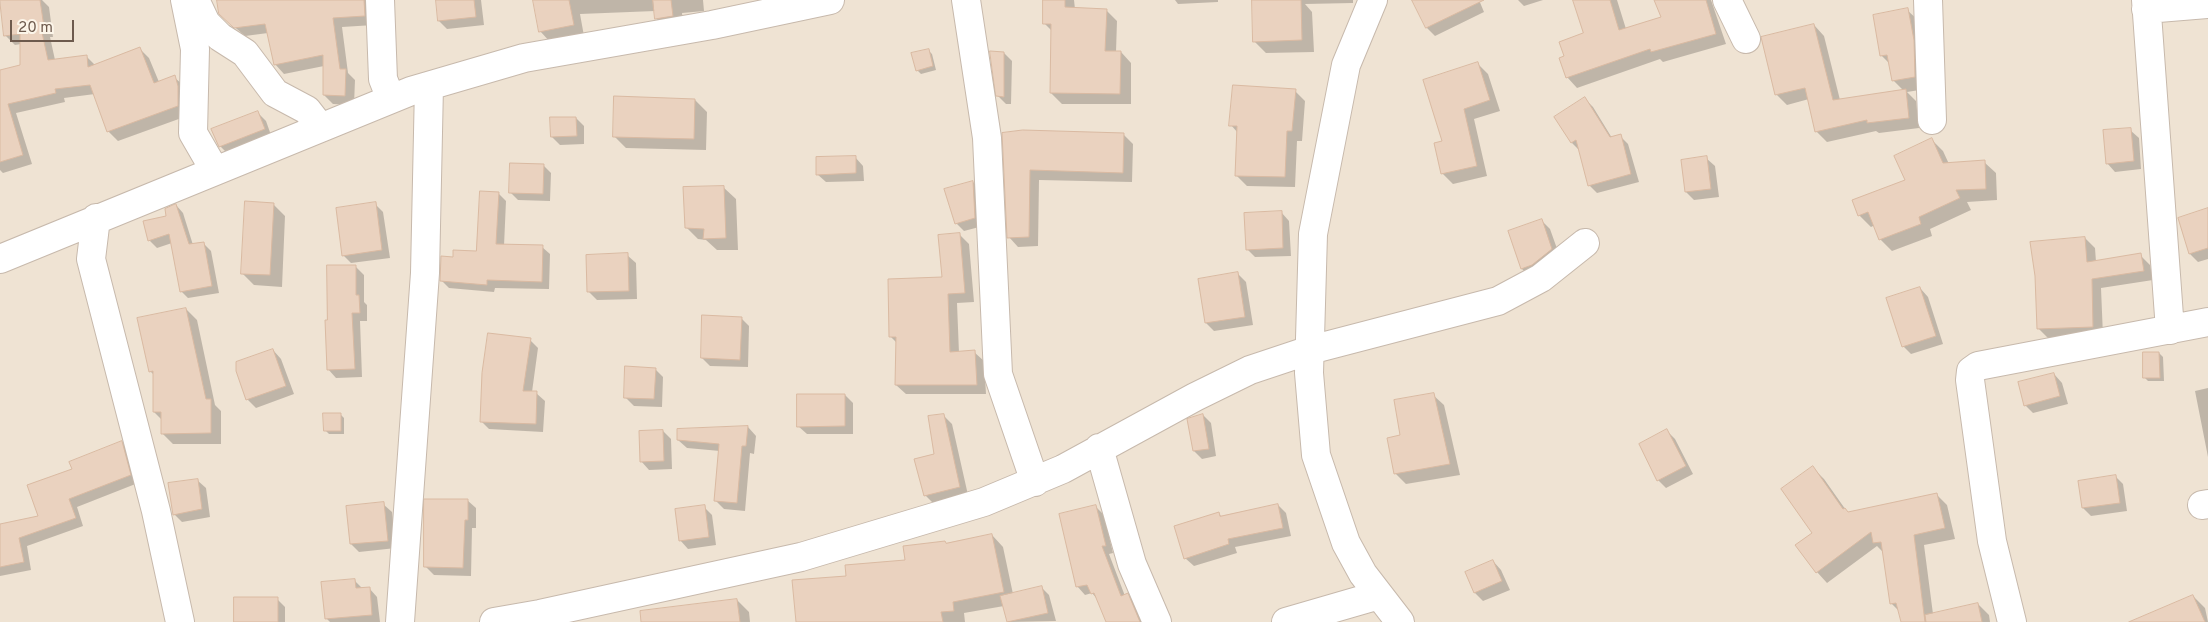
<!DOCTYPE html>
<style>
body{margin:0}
#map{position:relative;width:2208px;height:622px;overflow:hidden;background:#f8f1e3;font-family:Overpass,sans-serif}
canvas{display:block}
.scale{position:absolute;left:10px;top:20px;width:64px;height:22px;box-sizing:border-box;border:2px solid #6d5a4d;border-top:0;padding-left:6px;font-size:15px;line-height:18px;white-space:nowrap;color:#6d5a4d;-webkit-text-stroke:4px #fcf5e9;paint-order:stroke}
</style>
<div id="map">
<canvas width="2208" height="622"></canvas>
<div class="scale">20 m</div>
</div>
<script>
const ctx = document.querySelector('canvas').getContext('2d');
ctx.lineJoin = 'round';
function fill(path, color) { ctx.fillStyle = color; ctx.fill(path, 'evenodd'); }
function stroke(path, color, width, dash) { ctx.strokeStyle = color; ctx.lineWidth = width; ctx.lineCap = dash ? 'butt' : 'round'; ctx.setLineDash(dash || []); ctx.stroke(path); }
const residential = new Path2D(`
 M0 0H2208V622H0Z`);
const shadow = new Path2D(`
 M0 0H42L49 7 53 37H50L55 60 86 56 95 65 140 49 149 58 159 82 174 77 184 86 187 116 118 141 108 131 95 94 64 98 65 102 16 113 32 164 3 173 0 170V71L21 66V44L15 45 5 35Z
 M219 0H369L374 25 342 27 348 73 355 80 354 105 333 104 324 95V66L284 74 275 64 268 33 245 36 230 23Z
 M437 0H481L484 25 447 29 439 21Z
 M534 0H703L704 11 682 13 684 27 667 30 656 18 655 11 580 14 584 36 551 43 540 31Z
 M1045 0H1074L1075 9 1106 10 1117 21 1116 52H1121L1131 63V104H1062L1051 93 1052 31 1044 23Z
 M1175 0H1218V2L1178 4Z
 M1279 0H1353V3L1305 4 1312 12 1314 52 1266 53 1254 41Z
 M1413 0H1479L1484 12 1435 36 1427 28Z
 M1518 0H1543L1524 6Z
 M1574 0H1617L1626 29 1663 18 1655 0H1711L1726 44 1663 62 1660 59 1577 88 1567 77 1566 57 1584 34Z
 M1907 10 1920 22 1926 89 1907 92 1916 101 1919 128 1879 133 1876 131 1827 142 1816 131 1809 99 1787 105 1776 94 1814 25 1824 36 1840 100 1903 90 1893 80 1890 64 1881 55Z
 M929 51 932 54 936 70 921 74 917 70Z
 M1004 53 1012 61 1011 104H1006L998 96Z
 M1477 63 1488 74 1500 111 1474 119 1487 176 1453 184 1442 173 1444 142Z
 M1295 91 1305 101 1302 141H1297L1295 187 1247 186 1236 175 1238 133 1231 125Z
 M1585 99 1593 107 1612 138 1620 136 1628 144 1639 182 1597 193 1589 185 1580 151 1572 143Z
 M695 100 707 112 706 150 626 148 614 136Z
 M258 113 266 121 272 138 228 154 220 146Z
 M576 118 584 126V144L560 145 552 137Z
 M2130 130 2139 138 2141 169 2115 172 2107 163Z
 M1003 134H1123L1133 144 1132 182 1039 180 1038 246 1018 247 1009 237Z
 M1932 140 1943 151 1949 164 1984 162 1996 173 1997 200 1967 202 1971 210 1930 229 1932 236 1892 251 1880 239 1875 225 1871 227 1859 215 1907 180Z
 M855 157 863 166 864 181 826 182 817 174Z
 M1706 158 1715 166 1719 197 1694 200 1686 192Z
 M543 165 551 173 550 201 518 200 510 192Z
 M973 182 981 190 983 226 964 231 956 223Z
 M723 187 736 199 738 250H717L706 240 698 239 686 227Z
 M498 193 506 201 504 246 542 247 550 254 549 289 495 288 494 292 449 288 441 280 454 258 477 253Z
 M273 204 285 216 282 287 254 285 242 273Z
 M375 204 383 212 390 258 351 263 343 255Z
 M176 205 183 213 193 245 203 243 211 251 219 293 188 298 181 291 172 243 157 248 149 240Z
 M2208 209V259L2198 262 2190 254Z
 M1281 212 1289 221 1291 256 1255 257 1247 249Z
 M1542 221 1550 229 1560 257 1530 277 1522 269 1509 232Z
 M959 234 969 244 974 302 957 303 959 353 974 352 984 361 986 394H906L896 385 897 343 891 337 944 279Z
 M2085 238 2095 248 2096 262 2140 255 2150 265 2153 280 2101 288 2103 336 2048 338 2038 328Z
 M627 255 636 263 637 299 597 300 589 292Z
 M355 266 364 275V302L367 305V321H360L362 377 336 378 328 369V322Z
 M1238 274 1246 282 1253 325 1214 331 1206 323Z
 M1920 288 1928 297 1943 344 1911 354 1903 346Z
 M186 309 197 320 215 405 221 411V444H173L162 433V420L154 412V375L150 371Z
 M741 318 749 326 748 367 710 366 702 358Z
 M530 340 538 348 532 392 536 393 545 401 543 432 489 429 481 421Z
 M273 350 281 359 294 394 256 408 248 400 237 370Z
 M2159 353 2163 357 2164 381H2148L2144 377Z
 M655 369 663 377 662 407 634 406 626 398Z
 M2054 374 2062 383 2068 404 2033 413 2025 405Z
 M2208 388V457L2195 391Z
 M845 395 853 403V434H807L798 426Z
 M1433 395 1444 405 1460 475 1406 484 1395 473 1402 436Z
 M340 414 344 418V434H329L325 430Z
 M943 415 952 424 968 495 933 503 925 495Z
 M1203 415 1211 423 1216 456 1202 459 1194 451Z
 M748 427 756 436 754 454 750 453 745 511 724 509 716 501 720 451 687 448 678 440Z
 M663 431 671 439 672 469 649 470 641 461Z
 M1667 431 1675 439 1693 474 1666 488 1658 480Z
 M122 443 130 451 138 483 77 507 83 526 27 546 31 570 0 576V525L40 517 74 470Z
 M1813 468 1824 479 1848 513 1936 494 1947 505 1955 539 1924 545 1933 614 1978 604 1989 615 1990 622H1902L1900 612 1891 603 1884 553 1877 546 1827 583 1817 572 1813 533Z
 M2115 476 2123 484 2127 511 2091 516 2083 508 2079 482Z
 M197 480 206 488 210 517 182 522 174 514Z
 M467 500 476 508V528H472L471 576 434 575 426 567Z
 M383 504 392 512 396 548 359 552 351 544Z
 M1278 505 1286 513 1291 536 1235 547 1237 553 1194 566 1185 558 1218 513 1222 517Z
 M704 507 712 515 716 545 688 549 680 540Z
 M1096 507 1104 515 1113 553 1109 554 1125 596 1127 595 1135 603 1144 622H1107L1098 600 1092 593 1085 595 1077 586Z
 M992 535 1003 547 1013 594 1041 587 1049 595 1056 621 1008 622 1004 606 964 613 965 622H797L848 577 906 561 947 544Z
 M1493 561 1501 570 1510 590 1483 601 1475 593 1467 572Z
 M354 580 363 589 369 588 377 597 380 622H330L326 618Z
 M2193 596 2205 608 2208 622H2132Z
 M277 599 285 607V622H235Z
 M737 600 749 612 750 622H657Z`);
const building = new Path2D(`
 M0 0H40L44 27 41 28 48 60 87 55 88 67 140 47 154 83 175 75 178 86V106L107 132 90 85 55 89 56 93 8 104 23 155 0 162V70L20 65V34L4 36Z
 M217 0H364L365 16 333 18 340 69H346L345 96 323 95V55L274 65 265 24 234 28 219 14Z
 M436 0H474L476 17 438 21Z
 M533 0H569L574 25 539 32Z
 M653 0H671L673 16 655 19Z
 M1043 0H1065V7L1107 9 1105 51H1121L1120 94 1050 93 1051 24H1043Z
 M1252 0H1301L1302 40 1253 42Z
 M1412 0H1484L1426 28Z
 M1573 0H1610L1619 30 1661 17 1654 0H1706L1716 34 1651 52 1650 49 1566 78 1559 58 1564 56 1559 42 1583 33Z
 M1908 8 1914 40 1915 77 1892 81 1887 55 1880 56 1873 15Z
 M1814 24 1833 100 1906 89 1909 118 1867 123V120L1815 132 1805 88 1775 95 1761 37Z
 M929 49 933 66 916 71 911 53Z
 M990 51 1004 52V97L996 96Z
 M1478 62 1490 100 1464 109 1477 166 1441 174 1434 143 1442 141 1423 80Z
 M1233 85 1296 89 1292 131H1287L1285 177 1235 176 1237 126H1229Z
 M614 96 695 99 694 139 613 137Z
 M1585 97 1610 137 1621 134 1631 174 1588 186 1576 140 1571 143 1554 117Z
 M258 111 265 129 219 147 211 129Z
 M550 117H576L577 136 551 137Z
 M2131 128 2134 161 2106 164 2103 130Z
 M1023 130 1124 133 1123 173 1030 170 1029 237 1007 238 1002 133Z
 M1932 138 1943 163 1985 160 1986 189 1956 190 1960 198 1919 217 1921 224 1879 240 1868 212 1858 216 1852 200 1905 180 1894 156Z
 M856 156V173L816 175V157Z
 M1707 156 1711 189 1685 192 1681 160Z
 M510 163 544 164 543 194 509 193Z
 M973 181 975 218 955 224 944 189Z
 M724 186 726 238 703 239 704 229 685 228 683 187Z
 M480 191 499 192 496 244 543 245 542 282 487 280V285L440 281 441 256 453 257V250L476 251Z
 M245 201 274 203 270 275 241 274Z
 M376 202 382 250 342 256 336 208Z
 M176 204 189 244 204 242 212 286 180 292 169 234 148 241 143 221 166 216 165 209Z
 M2208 208V248L2189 254 2178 218Z
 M1282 211 1283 248 1246 250 1244 213Z
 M1542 219 1552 249 1532 265 1521 269 1508 231Z
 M960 233 965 293 948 294 950 352 975 350 977 385H895L896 337H889L888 279 942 277 938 235Z
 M2085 237 2087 262 2141 253 2144 271 2092 279 2093 327 2037 329 2035 276 2030 242Z
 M628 253 629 291 587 292 586 255Z
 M327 265H356V295H359L360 313H352L355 369 327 370 325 320H327Z
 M1238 272 1245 317 1205 323 1198 279Z
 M1920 287 1936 336 1902 347 1886 298Z
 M186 308 206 399H211V433L161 434V412H153V371L149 372 137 318Z
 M702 315 742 317 740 360 701 358Z
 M488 333 531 338 523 391H537L536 424 480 422 482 373Z
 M273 349 286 386 246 400 236 371V362Z
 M2143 352H2159L2160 378H2143Z
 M625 366 656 368 654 399 624 398Z
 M2054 373 2060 396 2024 406 2018 382Z
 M1434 393 1450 464 1394 474 1387 438 1400 435 1394 400Z
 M797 394H845V426L797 427Z
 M323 413H341V431H324Z
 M944 414 960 487 924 496 914 459 934 454 928 416Z
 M1203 414 1209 449 1193 451 1187 419Z
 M748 426 746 446H742L737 503 714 501 719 444 677 440V429Z
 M1667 429 1686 466 1657 481 1639 444Z
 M663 430 664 461 640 462 639 431Z
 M122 441 131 475 69 499 76 518 19 538 24 562 0 567V524L38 516 27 485 72 469 69 462Z
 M1813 466 1843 509 1845 508 1848 512 1937 493 1945 528 1914 535 1925 622H1901L1896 603 1890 604 1881 542 1873 543 1871 532 1816 573 1795 545 1812 533 1781 489Z
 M2116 475 2120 503 2082 508 2078 481Z
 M198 479 202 509 173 515 168 483Z
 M424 499H468V520H465L463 568 424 567Z
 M384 502 388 541 350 544 346 506Z
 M1278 504 1283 528 1228 539 1229 544 1184 559 1174 526 1219 512 1220 516Z
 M705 505 709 537 679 541 675 509Z
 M1096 505 1106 546H1102L1121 596 1128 593 1140 622H1106L1094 593 1091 594 1087 585 1076 587 1059 514Z
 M992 534 1004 592 953 602 954 611 941 612 943 622H796L792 580 846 576 845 565 905 560 903 546 945 541 946 543Z
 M1493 560 1502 581 1474 593 1465 572Z
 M355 579 356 588 370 587 372 615 325 619 321 582Z
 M1042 586 1048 613 1007 622 1000 596Z
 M2193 595 2205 622H2129Z
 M234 597H278V622H234Z
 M737 599 740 622H641L640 611Z
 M1978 603 1982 622H1926L1925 615Z`);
const minor = new Path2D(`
 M185 0 195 49 193 133 215 171
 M193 0 197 4 206 23 220 37 245 53 275 93 307 110 321 128
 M380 0 383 79 391 99
 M966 0 987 138 998 374 1035 482
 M1373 0 1346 65 1313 234 1309 373 1316 455 1346 543 1363 574 1400 622
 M1727 0 1746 39
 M1928 0 1932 120
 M2146 0 2170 330
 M2146 9 2208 4
 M96 218 91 259 156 511 180 622
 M0 259 411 91 524 58 712 25 830 0
 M1099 448 1132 564 1157 622
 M2202 505 2208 504
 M400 622 425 273 429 86
 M494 622 540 614 801 557 984 502 1063 469 1195 397 1250 370 1310 350 1498 301 1541 278 1585 243
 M1286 622 1379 595
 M2012 622 1992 541 1970 380 1971 371 1978 366 2208 322`);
fill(residential, '#efe3d3');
fill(shadow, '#0003');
fill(building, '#ead2bf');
stroke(building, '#dabaa2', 1);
stroke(minor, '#c7b9ac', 30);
stroke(minor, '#fff', 28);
</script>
